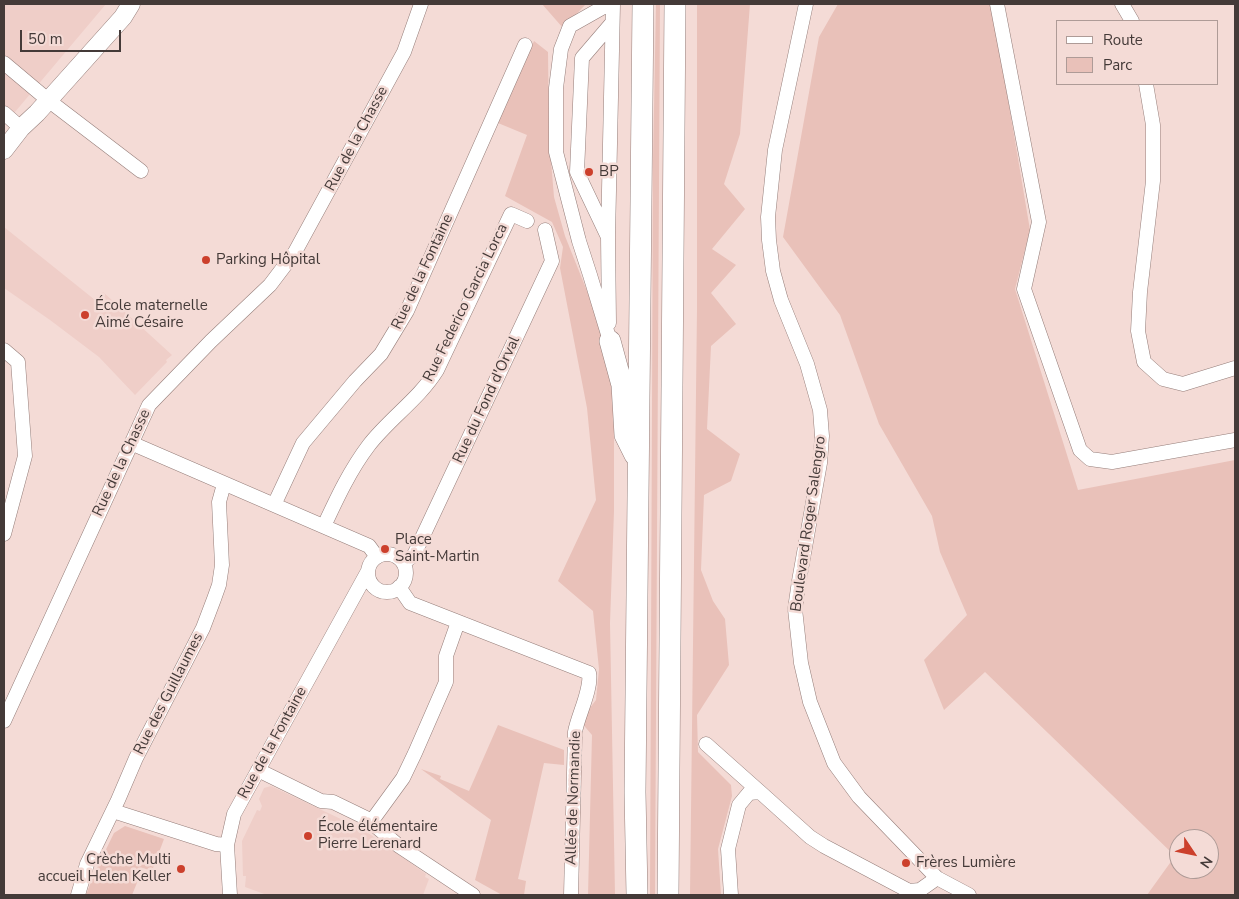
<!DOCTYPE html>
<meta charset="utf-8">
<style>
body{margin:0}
#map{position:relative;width:1239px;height:899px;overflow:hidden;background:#f4dbd6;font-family:"Nunito Sans",sans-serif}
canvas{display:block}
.frame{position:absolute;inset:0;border:5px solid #443a38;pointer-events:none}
.legend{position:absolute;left:1056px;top:20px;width:162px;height:65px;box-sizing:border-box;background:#f4dbd6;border:1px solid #ae9b97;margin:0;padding:6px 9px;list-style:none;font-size:15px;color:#443a38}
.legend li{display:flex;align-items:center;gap:10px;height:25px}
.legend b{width:25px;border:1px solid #ae9b97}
.north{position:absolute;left:1169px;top:829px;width:50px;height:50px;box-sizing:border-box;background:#f4dbd6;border:1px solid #ae9b97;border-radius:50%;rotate:124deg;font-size:14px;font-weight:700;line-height:20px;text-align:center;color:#443a38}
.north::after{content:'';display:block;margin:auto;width:18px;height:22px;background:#cc402c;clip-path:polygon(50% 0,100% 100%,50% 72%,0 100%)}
.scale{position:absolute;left:20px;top:30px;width:101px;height:22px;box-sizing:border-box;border:2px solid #443a38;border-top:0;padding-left:6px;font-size:15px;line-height:18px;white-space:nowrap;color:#443a38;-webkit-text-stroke:4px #f4dbd6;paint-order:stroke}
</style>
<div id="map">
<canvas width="1239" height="899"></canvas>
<div class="frame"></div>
<ul class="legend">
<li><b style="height:6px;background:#fff"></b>Route</li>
<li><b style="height:14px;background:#e9c1b9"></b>Parc</li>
</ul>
<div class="north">N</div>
<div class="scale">50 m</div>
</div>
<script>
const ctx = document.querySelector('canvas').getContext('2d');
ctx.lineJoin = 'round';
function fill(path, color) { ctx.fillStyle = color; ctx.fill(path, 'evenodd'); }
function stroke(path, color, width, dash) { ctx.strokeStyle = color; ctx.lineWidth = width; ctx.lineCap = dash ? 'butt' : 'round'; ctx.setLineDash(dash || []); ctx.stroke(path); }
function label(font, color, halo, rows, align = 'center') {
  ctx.font = font + ' "Nunito Sans",sans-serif'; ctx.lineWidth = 5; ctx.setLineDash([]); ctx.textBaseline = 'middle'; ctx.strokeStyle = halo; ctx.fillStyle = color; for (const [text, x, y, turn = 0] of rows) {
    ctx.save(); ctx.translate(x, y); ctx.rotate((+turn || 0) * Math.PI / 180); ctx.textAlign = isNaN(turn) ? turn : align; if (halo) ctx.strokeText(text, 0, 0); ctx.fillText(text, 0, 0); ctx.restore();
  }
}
const built = new Path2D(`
 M4 4H106L4 125Z
 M4 227 95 300 103 292 172 355 166 360 167 362 135 395 99 357 50 320 4 288Z
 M271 786 364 830 426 874 425 877 429 879 423 895H267L245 887 246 876H243L242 841 257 810 260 811 262 806 259 799 264 788Z`);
const green = new Path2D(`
 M542 4H586L563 28Z
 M656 4H660L655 895H650L653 162Z
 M697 4H750L740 134 724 184 745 209 712 249 736 265 711 293 736 324 711 346 707 429 740 454 731 481 704 495 701 570 713 601 725 619 729 665 697 715 698 752 731 785 732 796 718 849 721 895H690L697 309Z
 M838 4H992L1030 230 1015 289 1078 490 1235 460V895H1147L1175 856 985 672 944 710 924 660 967 615 940 552 932 516 879 424 840 315 783 237 819 37ZM1179 839H1209V869H1179Z
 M534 41 548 52 549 137 554 197 565 236 607 341 614 384V511L610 623 615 895H588L592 735 580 721 596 700 599 669 593 611 558 581 596 500 587 408 560 268 563 247 552 222 505 196 527 135 498 123Z
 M498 725 564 750V765L544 763 518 879 526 881 524 895H502L475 880 491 820 421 769 441 776 440 779 469 791Z
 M125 826 164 839 152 871 143 868 132 895H86L94 874 114 833Z`);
const minor = new Path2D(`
 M609 4 570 26 561 49 556 88V152L579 241 590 275 610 341
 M806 4 775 150 768 217 769 240 773 271 781 300 807 364 820 410 822 436 820 463 799 581 795 609 801 663 810 702 834 763 859 797 937 878 969 895
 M997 4 1039 222 1024 289 1080 450 1090 459 1112 462 1235 440
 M1122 4 1132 21
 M4 63 48 100 141 171
 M1146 84 1153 125V181L1140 292 1138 331 1144 362 1163 379 1183 384 1235 368
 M4 113 21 128
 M607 235 577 172 582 58 612 23
 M609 323 608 237 613 4
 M4 350 18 362 25 456 4 534
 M131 443 369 546 377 557
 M274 505 303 443 355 381 381 354 407 311 525 45
 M324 526C337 498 350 470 369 445 390 418 419 399 437 370L511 214 527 221
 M368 573a19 19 0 1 1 38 0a19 19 0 1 1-38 0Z
 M403 563 414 555 552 261 545 230
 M399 587 410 603 589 673C592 689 578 715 575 732L571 895
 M4 721 149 405 211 341 270 285 295 252 404 52 421 4
 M706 744 760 792
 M258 770 321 801 333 802 366 818 399 846 473 895
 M113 811 216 844 227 845
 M371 822 403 778 415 753 446 682V656L458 622
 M78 895 87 864 118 800 136 758 203 628 214 599 219 585 222 565 219 502 224 484
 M230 895 227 845 234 814 368 571
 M731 895 728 849 739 805 749 793 760 792 810 837 824 846 909 891 920 890 937 878`);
const major = new Path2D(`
 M4 150 21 128 37 113 123 17 131 4`);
const highway = new Path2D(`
 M610 341 622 385 625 435 635 455
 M637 895 635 792 643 4
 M668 895 675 4`);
const markers = [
 [589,172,5,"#cc402c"],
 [206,260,5,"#cc402c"],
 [85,315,5,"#cc402c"],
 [385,549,5,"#cc402c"],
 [308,836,5,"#cc402c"],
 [906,863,5,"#cc402c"],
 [181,869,5,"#cc402c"]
];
const streetNames = [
 ["Rue de la Chasse",357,139,-62],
 ["Rue de la Fontaine",423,272,-65],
 ["Rue Federico Garcia Lorca",466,303,-64],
 ["Rue du Fond d'Orval",487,400,-65],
 ["Rue de la Chasse",122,463,-65],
 ["Boulevard Roger Salengro",809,524,-82],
 ["Rue des Guillaumes",169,694,-63],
 ["Rue de la Fontaine",273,743,-61],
 ["Allée de Normandie",574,798,-88]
];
const poiNames = [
 ["BP",599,172],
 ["Parking Hôpital",216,260],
 ["École maternelle",95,306],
 ["Aimé Césaire",95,323],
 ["Place",395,540],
 ["Saint-Martin",395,557],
 ["École élémentaire",318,827],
 ["Pierre Lerenard",318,844],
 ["Crèche Multi",171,860,"right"],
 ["accueil Helen Keller",171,877,"right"],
 ["Frères Lumière",916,863]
];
fill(built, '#efcec8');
fill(green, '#e9c1b9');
stroke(minor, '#957e7a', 15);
stroke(major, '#957e7a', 19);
stroke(highway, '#957e7a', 22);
stroke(minor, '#fff', 14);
stroke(major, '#fff', 18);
stroke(highway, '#fff', 21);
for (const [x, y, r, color] of markers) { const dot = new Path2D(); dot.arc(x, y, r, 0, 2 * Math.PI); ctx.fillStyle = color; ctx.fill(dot); stroke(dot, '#f4dbd6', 2); }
label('15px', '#443a38', '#f4dbd6', streetNames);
label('15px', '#443a38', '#f4dbd6', poiNames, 'left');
</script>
